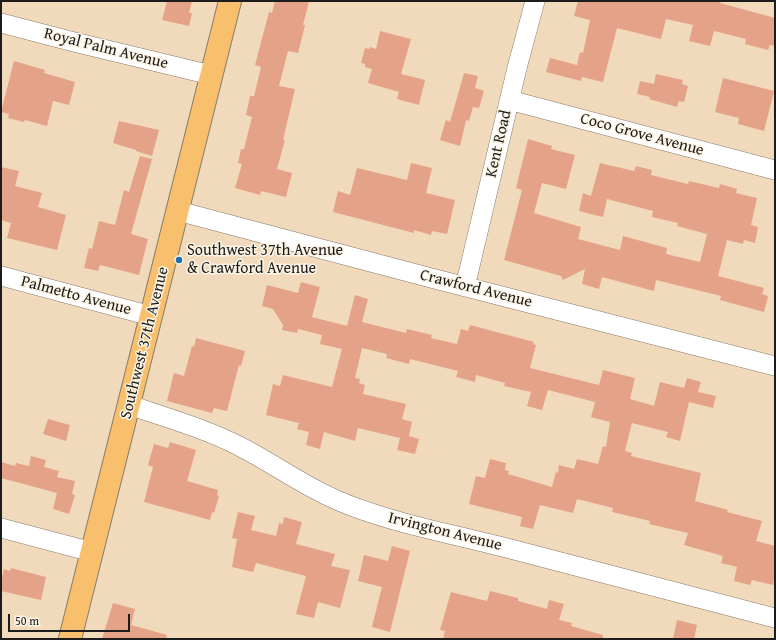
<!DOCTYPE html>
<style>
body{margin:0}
#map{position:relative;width:776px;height:640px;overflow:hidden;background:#f1dabb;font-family:"Gentium Book Plus",serif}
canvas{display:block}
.frame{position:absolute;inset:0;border:2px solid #1c1c1c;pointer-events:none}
.scale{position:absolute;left:8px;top:614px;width:122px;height:18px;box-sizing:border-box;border:2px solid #1c1c1c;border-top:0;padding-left:5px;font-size:12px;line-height:14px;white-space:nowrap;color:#1c1c1c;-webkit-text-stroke:3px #fcf5e5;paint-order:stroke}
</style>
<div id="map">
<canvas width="776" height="640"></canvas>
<div class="frame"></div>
<div class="scale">50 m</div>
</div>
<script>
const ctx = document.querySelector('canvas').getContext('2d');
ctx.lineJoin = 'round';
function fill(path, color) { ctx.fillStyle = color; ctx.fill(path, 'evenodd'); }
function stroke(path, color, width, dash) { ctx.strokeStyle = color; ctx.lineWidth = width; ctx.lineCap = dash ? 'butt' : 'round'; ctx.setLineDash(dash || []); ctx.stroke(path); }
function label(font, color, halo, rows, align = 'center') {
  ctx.font = font + ' "Gentium Book Plus",serif'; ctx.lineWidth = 3; ctx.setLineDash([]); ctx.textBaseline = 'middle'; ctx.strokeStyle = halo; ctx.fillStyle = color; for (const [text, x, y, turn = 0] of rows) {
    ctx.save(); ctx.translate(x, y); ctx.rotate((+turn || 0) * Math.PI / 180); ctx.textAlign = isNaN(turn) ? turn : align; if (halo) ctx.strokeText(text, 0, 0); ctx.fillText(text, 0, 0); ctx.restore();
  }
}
const building = new Path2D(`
 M167 1H192L189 13H192L189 26 162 20Z
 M275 1H309L303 25H305L298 53 288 51 279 86 295 89 283 140H285L277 169 292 173 286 197 261 191 260 195 235 188 242 164 238 163 241 149H244L252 117 246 115 250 96H254L261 67 255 65 269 12 272 13Z
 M578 1H721L720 3 775 18V46L770 45 768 50 745 44 746 39 714 31 710 46 689 41 693 25 666 19 661 39 617 28 603 82 582 77 581 81 546 72 550 58 577 65 580 52 583 53 590 20 574 16Z
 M380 31 411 39 401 74 425 80 419 105 397 99 399 92 368 83 372 69 365 67V64L361 63 365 48 369 49 370 47 376 49Z
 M14 61 45 70 44 73 75 82 69 105 53 101 47 126 25 120 24 122 8 118 9 114 1 112Z
 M464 73 478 76 475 88 484 91 479 108 473 107 469 121 466 120 460 146 440 140 446 120 450 122Z
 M656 74 683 80 682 84 688 86 684 102 679 101 677 107 649 99 650 97 637 94 640 81 654 84Z
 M723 78 774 91 764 131 738 124 739 118 715 112Z
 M119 121 159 130 152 156 136 151V150L113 143Z
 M528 139 552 146 551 149 575 155 566 189 542 183 534 213 581 227 578 239 620 250 623 236 667 248 666 254 700 262 707 234 677 226 678 223 652 217 653 211 607 199 603 217 579 211 583 193 591 196 600 163 634 171 636 166 652 170 651 175 688 184 689 181 719 188 720 184 737 189 736 193 757 198 751 225 758 227 755 243 744 240 743 244 727 240 718 276 764 288 762 294 768 296 764 312 720 300 721 296 656 280 654 291 602 277 599 289 582 284 585 269 563 280 561 276 504 260 522 190 516 188Z
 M140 156 152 159 131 234 148 239 139 275 100 265 98 271 84 268 89 248 92 249 99 221 115 225 124 190 129 192Z
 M411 163 432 168 426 193 455 200 447 234 432 231 431 235 414 230V233L333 212 338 191 350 195 357 168 407 180Z
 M1 167 19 171 15 186 42 193 38 207 66 215 57 250 7 238 11 223 1 220Z
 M301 282 320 287 312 317 347 326 355 295 368 299 362 322 406 333 407 329 432 335 431 338 457 344 461 329 468 331 470 325 534 342 533 344 536 345 530 368 599 385 603 370 635 378 630 399 654 406 660 382 684 388 687 378 701 382 698 392 716 396 713 408 689 402 680 441 666 437 668 432 632 423 625 451 632 453 631 456 701 473 695 501 728 510 727 512 762 521 756 541 775 546V575L773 585 752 580 750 585 734 581 737 567 721 563 723 556 684 545 688 533 649 524 650 521 612 512 613 508 577 499 573 513 540 505 533 529 520 526 522 517 469 504 476 476 485 478 490 459 506 463 505 470 509 471 508 474 552 487 556 472 558 473 559 465 574 469 577 459 598 464 603 446 606 447 610 422 591 417 595 402 548 390 542 410 527 406 531 392 504 386 505 383 476 375 475 382 456 377 458 371 410 359 409 364 386 358 387 354 362 348 355 378 360 379 359 383 365 385 363 394 406 404 402 419 412 422 409 436 419 439 415 454 397 450 400 438 358 428 355 441 324 432 320 449 306 445 309 432 297 429 299 423 266 415 273 384 280 386 283 375 332 387 342 349 320 344 322 335 298 329 297 333 282 330 283 325 273 309 262 306 267 285 298 293Z
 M196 338 245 351 241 366 239 365 227 411 214 408 212 413 167 401 174 373 184 376 192 346 194 347Z
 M48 419 70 425 66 441 43 434Z
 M170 442 196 450 187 481 218 490 217 495 219 496 214 513 212 512 210 520 144 502 153 467 148 465 154 444 168 448Z
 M31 456 46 460 44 467 59 471 57 477 75 481 72 494 75 495 69 514 53 509 57 493 1 478V462L15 466 16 463 29 466Z
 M238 512 255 516 251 530 276 536 279 523 283 524 284 517 302 522 296 544 335 554 331 566 350 570 340 608 318 602 314 618 296 614 306 576 256 563 253 572 232 567 237 539 232 538Z
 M392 546 410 551 390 632 372 627 382 587 358 581 364 555 388 561Z
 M11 568 46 577 41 600 1 591V582L4 569 10 571Z
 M490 591 518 598V601L547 609 549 600 564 604 559 620 572 623 571 626 603 635V639H443L445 631 440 630 451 592 487 601Z
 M113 603 135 609 131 625 167 635 166 639H102Z
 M677 620 697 625 694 639H673Z`);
const minor = new Path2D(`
 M1 23 74 42 211 75
 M509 100 775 170
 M178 211 435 279 775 366
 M1 276 151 316
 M465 287 517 68 535 1
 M130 405C166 418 204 428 239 446 278 466 312 492 354 507 402 525 453 534 503 547 594 570 684 595 775 618
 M1 528 92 552`);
const major = new Path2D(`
 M70 639 230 1`);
const markers = [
 [179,260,4,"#1f6fb2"]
];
const streetNames = [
 ["Royal Palm Avenue",106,49,14],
 ["Coco Grove Avenue",642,135,15],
 ["Kent Road",499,144,-77],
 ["Crawford Avenue",476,289,14],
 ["Palmetto Avenue",76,296,15],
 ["Southwest 37th Avenue",145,343,-76],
 ["Irvington Avenue",445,532,14]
];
const poiNames = [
 ["Southwest 37th Avenue",187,251],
 ["& Crawford Avenue",187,269]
];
fill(building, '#e4a288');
stroke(minor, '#867b6c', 20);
stroke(major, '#867b6c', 24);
stroke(minor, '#fff', 19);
stroke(major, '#f8bf6c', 22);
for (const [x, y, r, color] of markers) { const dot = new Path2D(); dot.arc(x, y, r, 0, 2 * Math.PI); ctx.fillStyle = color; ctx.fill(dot); stroke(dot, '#fcf5e5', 1.5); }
label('16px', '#1c1c1c', '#fcf5e5', streetNames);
label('16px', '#1c1c1c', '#fcf5e5', poiNames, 'left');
</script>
